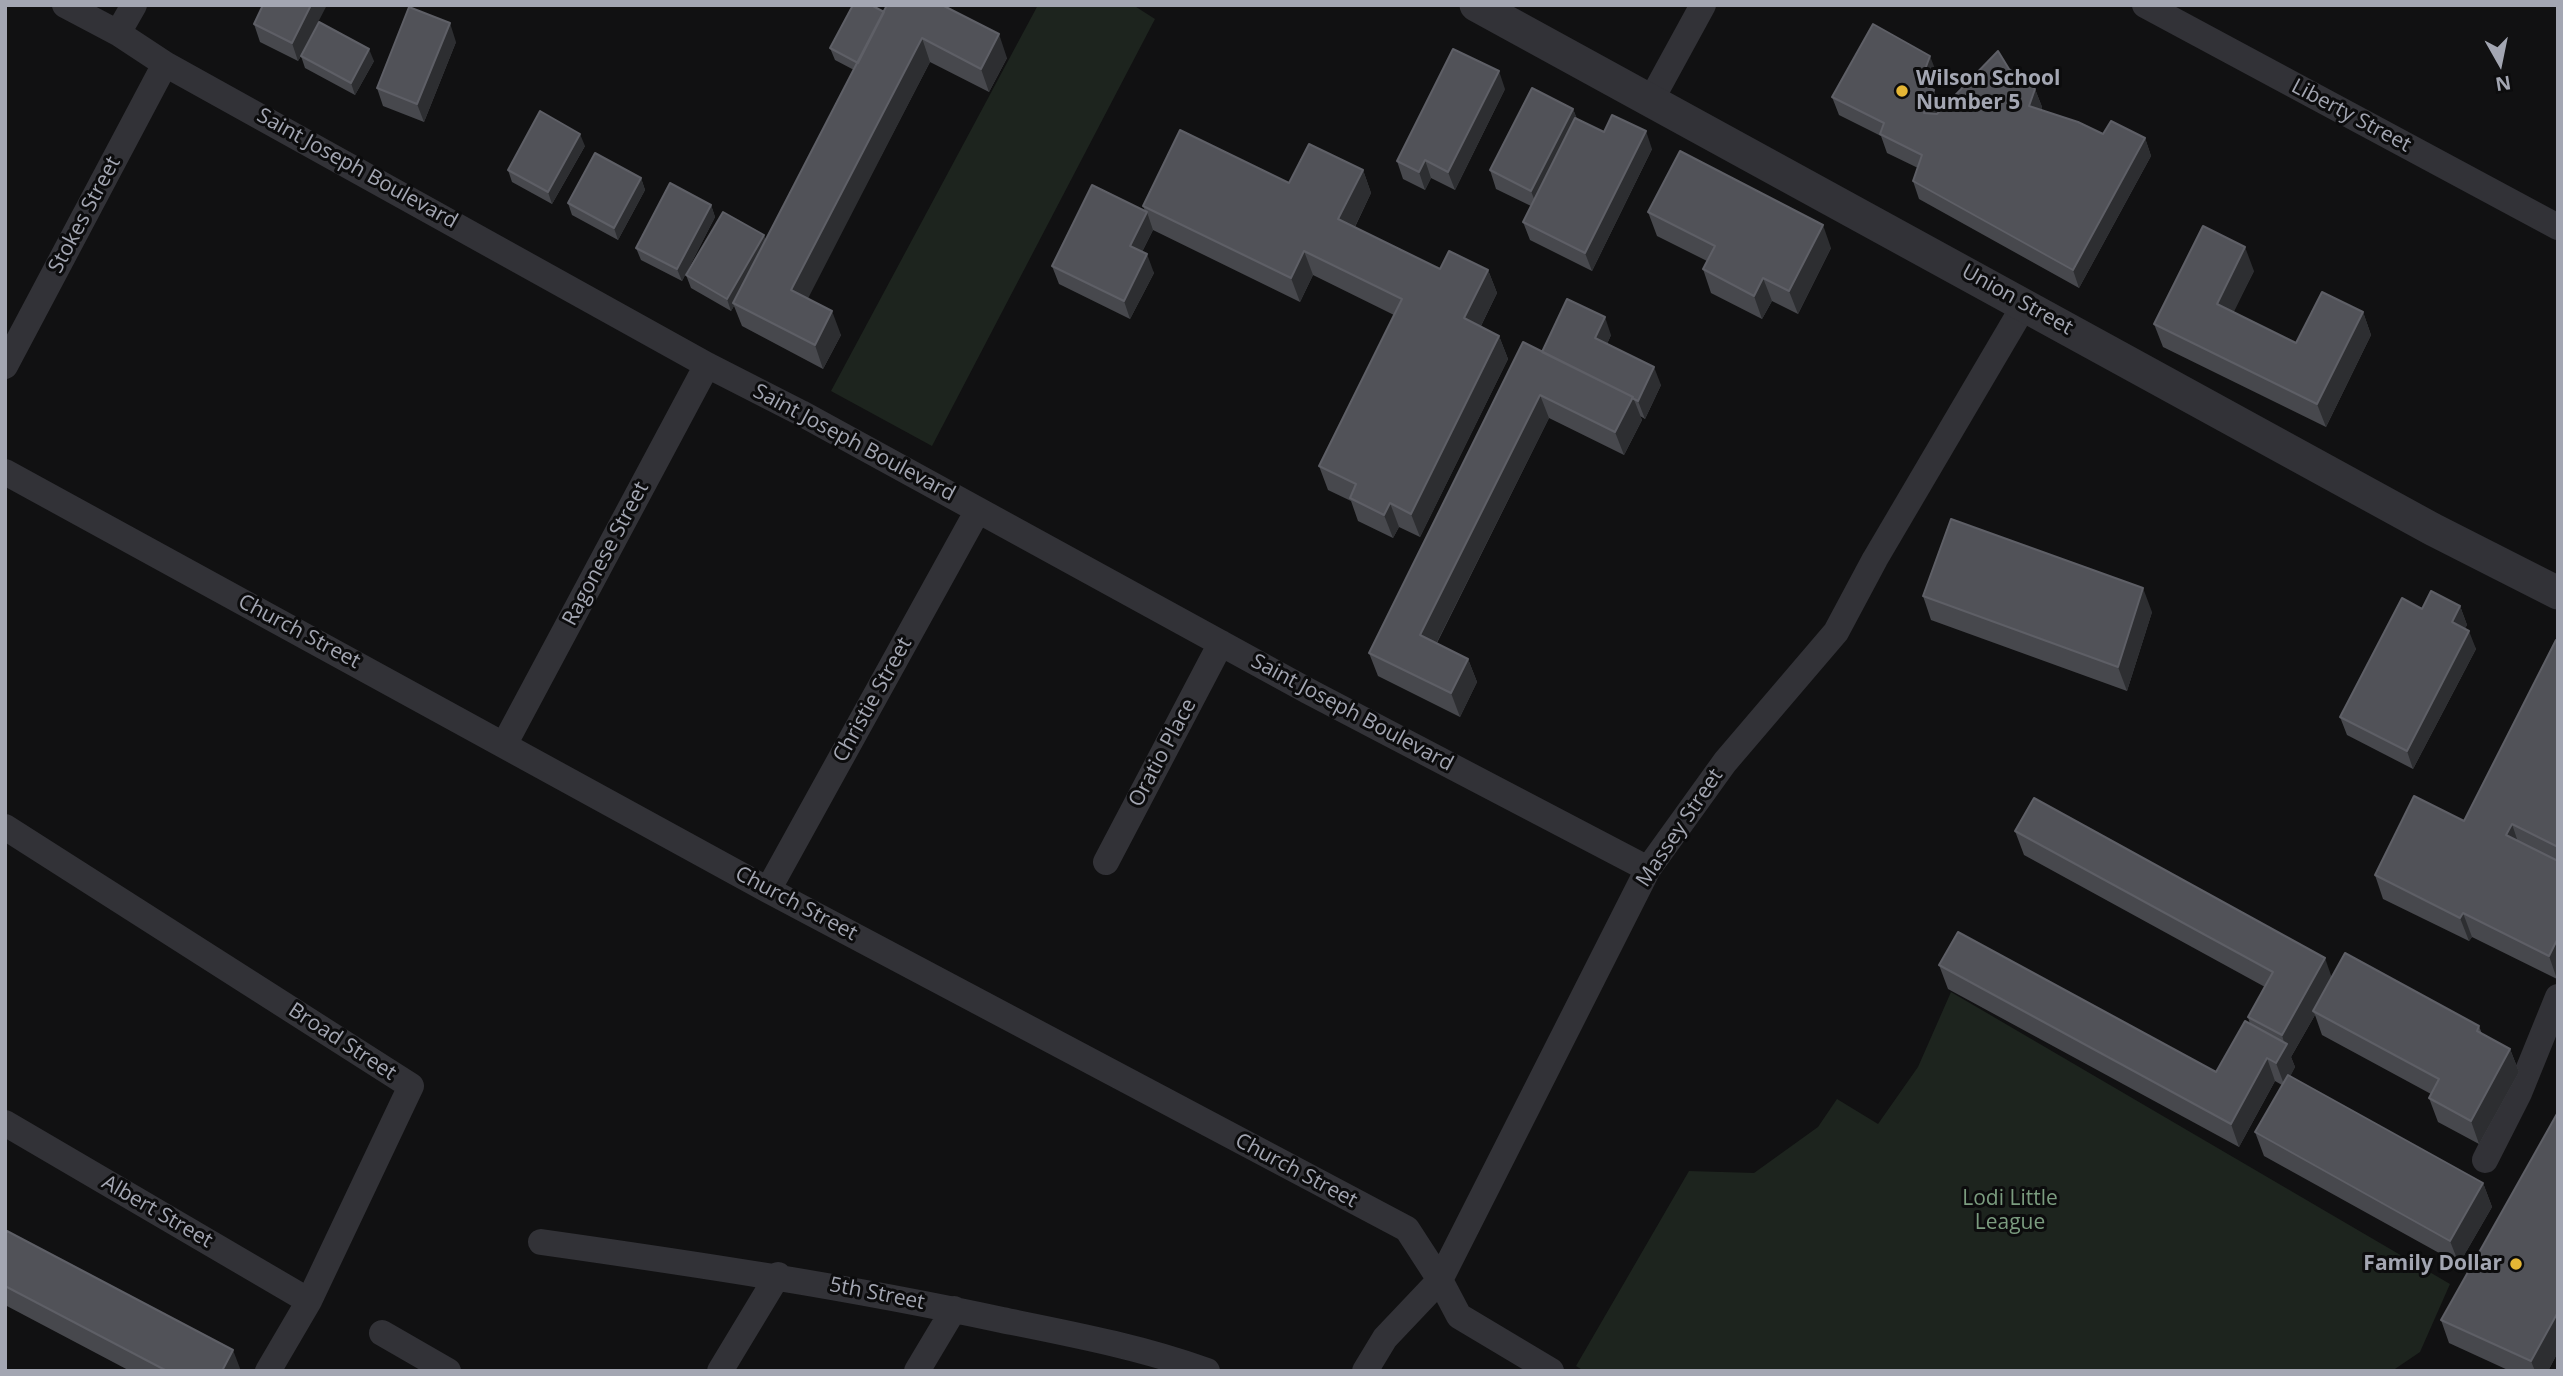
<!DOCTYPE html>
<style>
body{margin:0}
#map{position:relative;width:2563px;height:1376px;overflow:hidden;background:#111112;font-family:"Open Sans",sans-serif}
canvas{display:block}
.frame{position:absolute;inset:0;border:7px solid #a3a6b2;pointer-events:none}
.north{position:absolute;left:2465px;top:28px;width:70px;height:70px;-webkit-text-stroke:5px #0c0c0d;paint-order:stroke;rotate:171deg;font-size:19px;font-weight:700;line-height:28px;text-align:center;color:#a3a6b2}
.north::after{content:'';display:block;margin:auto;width:24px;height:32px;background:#a3a6b2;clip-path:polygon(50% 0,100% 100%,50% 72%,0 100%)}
</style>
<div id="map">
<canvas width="2563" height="1376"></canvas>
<div class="frame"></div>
<div class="north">N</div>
</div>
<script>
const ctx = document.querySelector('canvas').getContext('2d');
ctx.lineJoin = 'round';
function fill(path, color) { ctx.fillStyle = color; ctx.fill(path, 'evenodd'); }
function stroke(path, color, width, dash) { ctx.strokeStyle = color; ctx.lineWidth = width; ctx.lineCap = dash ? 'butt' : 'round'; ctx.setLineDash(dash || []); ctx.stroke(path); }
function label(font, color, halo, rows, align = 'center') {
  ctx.font = font + ' "Open Sans",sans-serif'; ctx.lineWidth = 6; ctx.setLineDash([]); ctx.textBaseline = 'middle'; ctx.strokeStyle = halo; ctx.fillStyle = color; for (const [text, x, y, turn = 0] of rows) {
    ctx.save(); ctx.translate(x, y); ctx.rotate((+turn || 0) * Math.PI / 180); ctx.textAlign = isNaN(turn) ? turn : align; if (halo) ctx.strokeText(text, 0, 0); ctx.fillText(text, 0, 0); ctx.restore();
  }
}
const green = new Path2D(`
 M1038 5H1133L1155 19 932 446 831 391Z
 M1951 992 2450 1284 2420 1352 2392 1371H1584L1576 1366 1689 1171 1754 1173 1818 1127 1837 1099 1878 1124 1918 1067Z`);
const minor = new Path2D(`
 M65 5 118 33 165 64 707 365 801 413 1308 691 1648 869
 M2145 5 2558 227
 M118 33 134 5
 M1650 102 1703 5
 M5 366 165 64
 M5 472 768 890 1407 1229 1440 1280 1459 1316 1551 1371
 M505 743 707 365
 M5 827 411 1086 309 1301 268 1371
 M1106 862 1221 643
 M768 890 978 510
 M5 1123 309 1301
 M2485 1160 2519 1093 2558 997
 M541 1242C696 1264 849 1287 1002 1320 1071 1334 1140 1347 1207 1371
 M382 1333 448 1371
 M720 1371 778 1275
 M917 1371 954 1309
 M1365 1371 1385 1338 1440 1280 1648 869 1725 762 1836 632 1875 559 2025 304`);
const tertiary = new Path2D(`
 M1476 5 2432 529 2558 593`);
const wall = new Path2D(`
 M884 12 1007 58 989 92 930 62 807 298 841 335 823 369 742 326 734 306 731 311 691 288 686 275 764 235 765 240 854 70 835 60 830 48Z
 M254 24 306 47 374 61 355 95 305 68 301 56 298 61 260 42Z
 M456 42 424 122 383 106 377 88Z
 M2009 69 2035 89 2042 107 2041 110 2103 134 2145 138 2151 156 2079 288 1919 199 1913 181 1918 168 1887 153 1881 136 1839 115 1832 97 1937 74 1931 89 1940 109 1938 113Z
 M1505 89 1455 190 1431 178 1425 190 1403 179 1397 161Z
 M1573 109 1577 119 1604 132 1652 149 1592 271 1530 240 1523 222 1531 206 1496 189 1490 170Z
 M585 146 552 204 512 182 508 170Z
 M1363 170 1371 193 1355 227 1440 269 1488 270 1497 293 1481 326 1499 336 1508 359 1420 537 1399 527 1393 538 1358 521 1351 501 1328 490 1319 466 1394 315 1313 275 1300 302 1153 230 1142 252 1154 273 1130 319 1059 284 1052 266 1145 211 1143 206 1289 183Z
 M641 178 645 190 618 240 572 215 568 203Z
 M711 205 715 217 682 281 641 260 636 248Z
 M1648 212 1831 248 1798 314 1772 301 1762 319 1711 293 1703 269 1707 261 1657 236Z
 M2254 271 2233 312 2296 343 2363 312 2371 335 2326 427 2163 347 2154 324Z
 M1611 335 1607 344 1661 385 1645 419 1640 416 1642 420 1624 455 1549 418 1437 643 1468 659 1477 682 1460 717 1378 676 1369 653 1542 352Z
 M1923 596 2152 612 2127 691 1931 620Z
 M2460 606 2467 625 2465 628 2476 649 2413 769 2347 735 2340 717 2422 609Z
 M2558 641V978L2557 979 2472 937 2469 941 2383 899 2375 875 2464 821Z
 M2015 831 2332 977 2479 1026 2482 1034 2510 1049 2519 1072 2479 1144 2438 1122 2429 1098 2431 1094 2322 1035 2315 1015 2291 1057 2295 1067 2290 1076 2483 1183 2492 1207 2459 1264 2264 1156 2255 1132 2282 1085 2275 1081 2239 1147 1948 989 1939 965 2216 1072 2250 1024 2248 1017 2265 987 2024 855Z
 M5 1236 241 1371H130L5 1305Z
 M2441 1320 2558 1352 2548 1371H2510L2449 1343Z`);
const shadedWall = new Path2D(`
 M311 5H327L298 61 292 43Z
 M450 23 456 42 424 122 417 104Z
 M999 34 1007 58 989 92 981 69Z
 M922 38 930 62 800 314 791 290Z
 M369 49 374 61 355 95 351 83Z
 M1930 56 1937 74 1927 101 1920 83Z
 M1499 71 1505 89 1455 190 1448 172Z
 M2035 89 2042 107 2036 125 2029 106Z
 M1934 90 1940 109 1931 131 1924 113Z
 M1573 109 1580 127 1538 209 1531 191Z
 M1646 131 1652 149 1592 271 1585 253Z
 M580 134 585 146 552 204 548 192Z
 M2145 138 2151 156 2079 288 2073 270Z
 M1425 160 1431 178 1425 190 1419 172Z
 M1363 170 1371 193 1347 243 1338 219Z
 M641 178 645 190 618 240 614 228Z
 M711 205 715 217 682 281 677 269Z
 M1147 212 1153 230 1136 264 1130 246Z
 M1823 225 1831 248 1798 314 1789 291Z
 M764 235 768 248 733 303 734 306 731 311 727 299Z
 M2245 247 2254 271 2226 328 2217 304Z
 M1304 251 1313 275 1300 302 1291 278Z
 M1147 254 1154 273 1130 319 1124 301Z
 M1488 270 1497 293 1473 342 1464 318Z
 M1763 278 1772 301 1762 319 1754 296Z
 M832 311 841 335 823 369 815 345Z
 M2363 312 2371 335 2326 427 2317 404Z
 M1605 317 1611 335 1601 357 1595 338Z
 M1499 336 1508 359 1420 537 1411 514Z
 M1654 367 1661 385 1645 419 1638 401Z
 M1540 395 1549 418 1429 658 1420 635Z
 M1633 397 1642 420 1624 455 1615 432Z
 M1390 503 1399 527 1393 538 1384 515Z
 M2143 588 2152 612 2127 691 2118 667Z
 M2460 606 2467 625 2459 640 2452 622Z
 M2469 631 2476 649 2413 769 2407 751Z
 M1468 659 1477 682 1460 717 1451 693Z
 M2512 824 2520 848 2506 835Z
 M2463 913 2472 937 2469 941 2460 918Z
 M2558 938V978L2557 979 2549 956Z
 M2325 958 2333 981 2313 1011 2315 1015 2291 1057 2295 1067 2285 1087 2276 1063 2285 1046 2282 1035Z
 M2510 1049 2519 1072 2479 1144 2471 1121Z
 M2267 1058 2275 1081 2239 1147 2231 1124Z
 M2483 1183 2492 1207 2459 1264 2450 1241Z
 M2558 1312V1352L2548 1371H2535L2531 1361Z
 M233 1350 241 1371H222Z`);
const building = new Path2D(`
 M263 5H311L292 43 254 24Z
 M853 5H871L884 12 858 63 830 48Z
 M887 5H942L999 34 981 69 922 38 791 290 832 311 815 345 733 303Z
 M409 7 450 23 417 104 377 88Z
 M319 22 369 49 351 83 301 56Z
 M1873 24 1930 56 1920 83 1934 90 1924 113 1937 114 1998 51 2009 69 2035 89 2029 106 2078 122 2103 134 2111 121 2145 138 2073 270 1913 181 1922 155 1880 134 1884 123 1832 97Z
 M1453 49 1499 71 1448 172 1425 160 1419 172 1397 161Z
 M1532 88 1573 109 1531 191 1490 170Z
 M540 111 580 134 548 192 508 170Z
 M1612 115 1646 131 1585 253 1523 222 1575 118 1604 132Z
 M1180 130 1289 183 1309 144 1363 170 1338 219 1440 269 1449 251 1488 270 1464 318 1499 336 1411 514 1390 503 1384 515 1350 498 1356 484 1319 466 1402 299 1304 251 1291 278 1143 206Z
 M1680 151 1823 225 1789 291 1763 278 1754 296 1703 269 1715 246 1648 212Z
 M595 153 641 178 614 228 568 203Z
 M670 183 711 205 677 269 636 248Z
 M1092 185 1147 212 1130 246 1147 254 1124 301 1052 266Z
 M723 212 764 235 727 299 686 275Z
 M2203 226 2245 247 2217 304 2296 343 2322 292 2363 312 2317 404 2154 324Z
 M1567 299 1605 317 1595 338 1654 367 1638 401 1632 398 1633 397 1542 352Z
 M1523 342 1633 397 1615 432 1540 395 1420 635 1468 659 1451 693 1369 653Z
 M1951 519 2143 588 2118 667 1923 596Z
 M2431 591 2460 606 2452 622 2469 631 2407 751 2340 717 2402 598 2422 609Z
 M2556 640 2558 641V847L2512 824 2506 835 2558 861V938L2549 956 2463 913 2460 918 2375 875 2414 796 2464 821Z
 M2034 798 2325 958 2282 1035 2248 1017 2273 972 2015 831Z
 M1958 932 2216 1072 2245 1021 2287 1044 2276 1063 2267 1058 2231 1124 1939 965Z
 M2345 953 2479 1026 2477 1031 2510 1049 2471 1121 2429 1098 2439 1079 2313 1011Z
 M2288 1075 2483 1183 2450 1241 2255 1132Z
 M2558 1112V1312L2531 1361 2441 1320Z
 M7 1231 233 1350 222 1371H167L5 1286V1236Z`);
const markers = [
 [1902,91,7,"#e5b635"],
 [2516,1264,7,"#e5b635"]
];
const poiNames = [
 ["Wilson School",1916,79],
 ["Number 5",1916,103],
 ["Family Dollar",2502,1264,"right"]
];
const streetNames = [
 ["Liberty Street",2351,116,28],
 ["Saint Joseph Boulevard",357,169,29],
 ["Stokes Street",85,215,-62],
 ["Union Street",2017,300,29],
 ["Saint Joseph Boulevard",854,443,28],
 ["Ragonese Street",606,554,-62],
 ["Church Street",299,632,28],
 ["Christie Street",873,700,-61],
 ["Saint Joseph Boulevard",1352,713,28],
 ["Oratio Place",1163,753,-62],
 ["Massey Street",1680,828,-56],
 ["Church Street",796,904,28],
 ["Broad Street",342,1042,33],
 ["Church Street",1296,1171,28],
 ["Albert Street",157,1212,30],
 ["5th Street",877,1294,11]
];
const parkNames = [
 ["Lodi Little",2010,1199],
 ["League",2010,1223]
];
fill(green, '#1d241e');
stroke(minor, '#323237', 26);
stroke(tertiary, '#323237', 33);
fill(wall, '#47484d');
fill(shadedWall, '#2d2e31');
fill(building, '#515258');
stroke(building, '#5e5f66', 2);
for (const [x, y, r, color] of markers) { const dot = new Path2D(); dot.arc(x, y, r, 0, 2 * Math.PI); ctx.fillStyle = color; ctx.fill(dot); stroke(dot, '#0c0c0d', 2.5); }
label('bold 21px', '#a3a6b2', '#0c0c0d', poiNames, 'left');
label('21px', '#a3a6b2', '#0c0c0d', streetNames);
label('21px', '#7b9c7f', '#0c0c0d', parkNames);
</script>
